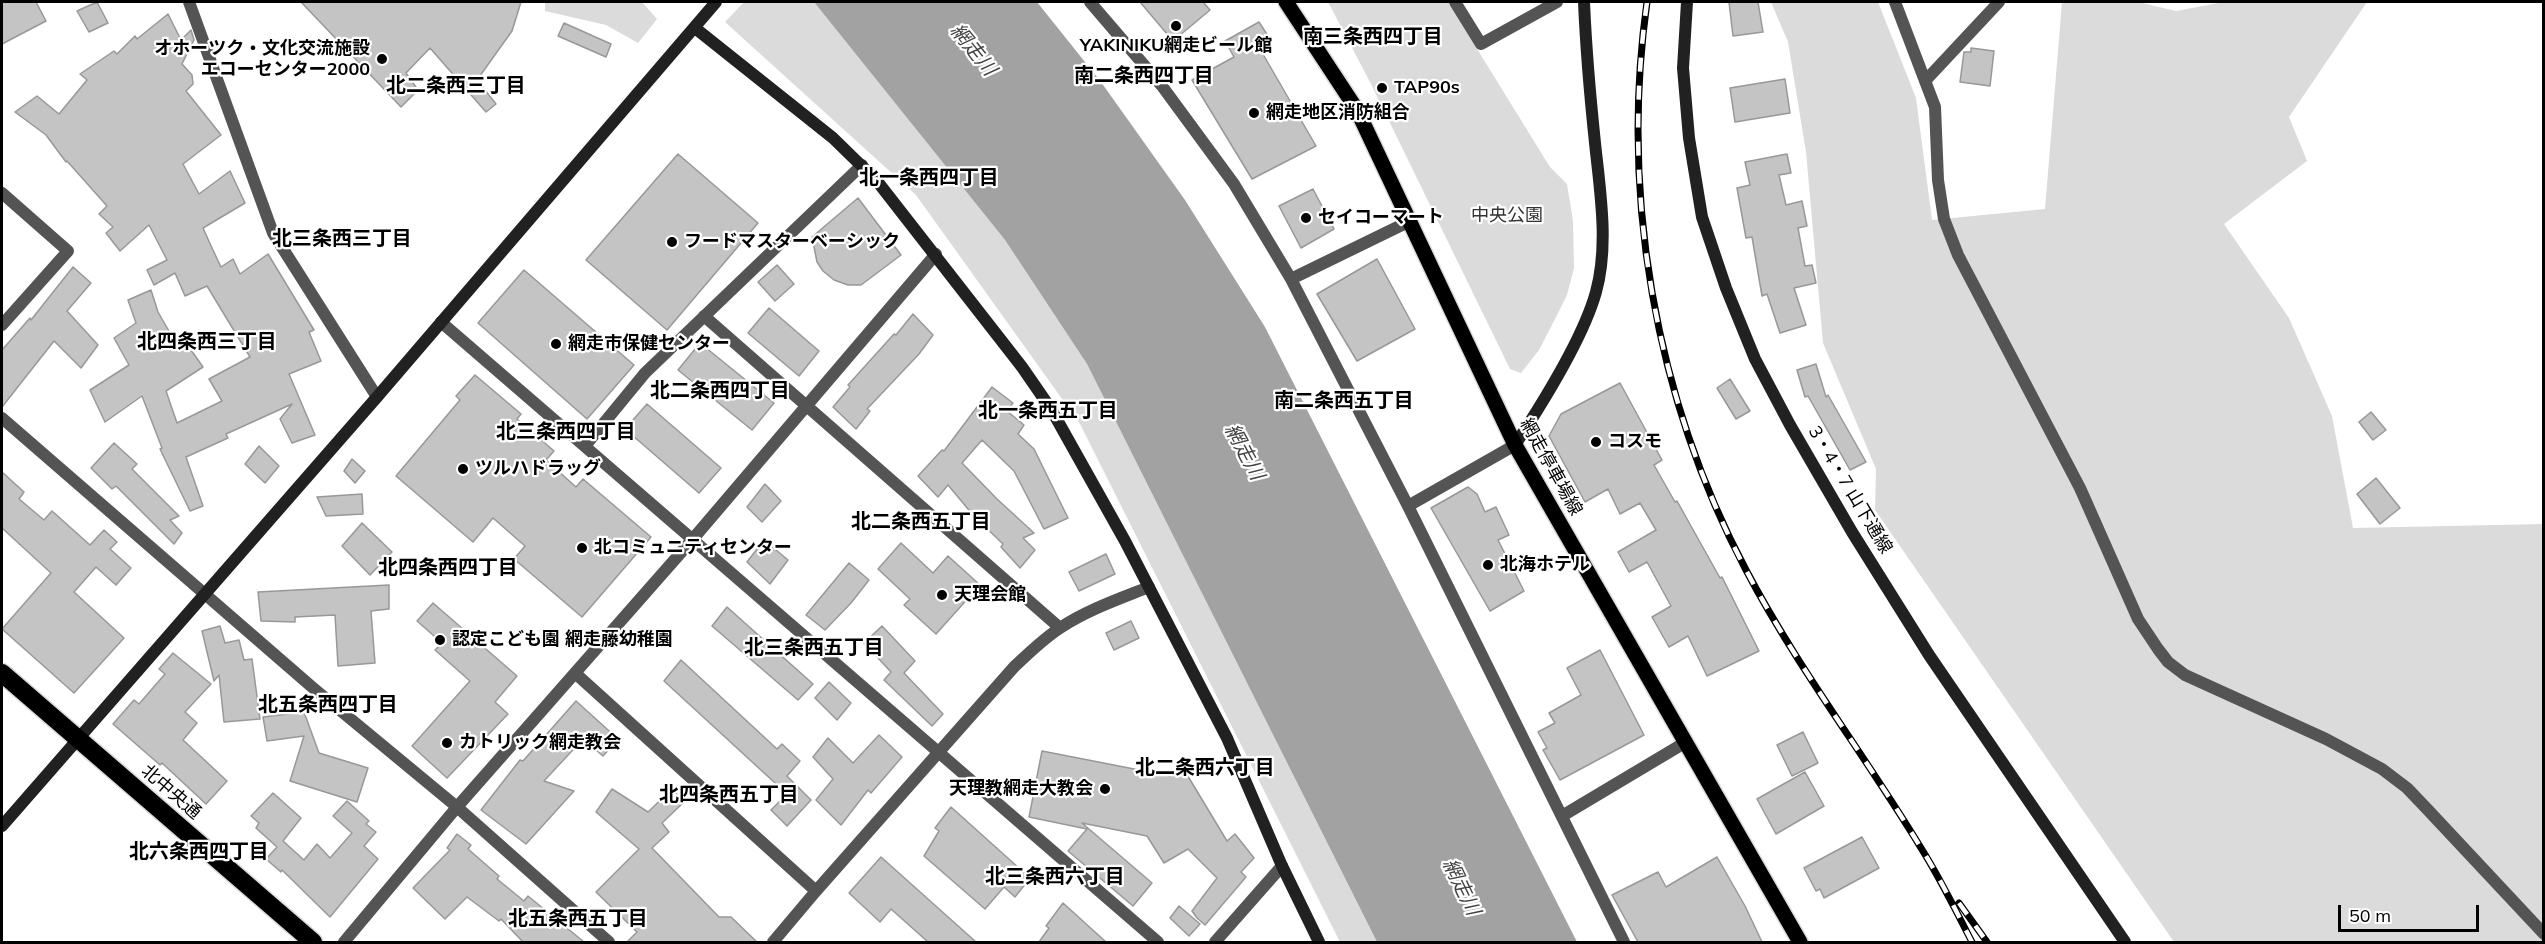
<!DOCTYPE html>
<meta charset="utf-8">
<style>
body{margin:0}
#map{position:relative;width:2545px;height:944px;overflow:hidden;background:#fff;font-family:Mulish,sans-serif}
canvas{display:block}
.frame{position:absolute;inset:0;border:3px solid #000;pointer-events:none}
.scale{position:absolute;left:2338px;top:905px;width:141px;height:27px;box-sizing:border-box;border:3px solid #000;border-top:0;padding-left:8px;font-size:18px;line-height:21px;white-space:nowrap;color:#000;-webkit-text-stroke:4px #fff;paint-order:stroke}
</style>
<div id="map">
<canvas width="2545" height="944"></canvas>
<div class="frame"></div>
<div class="scale">50 m</div>
</div>
<script>
const ctx = document.querySelector('canvas').getContext('2d');
ctx.lineJoin = 'round';
function fill(path, color) { ctx.fillStyle = color; ctx.fill(path, 'evenodd'); }
function stroke(path, color, width, dash) { ctx.strokeStyle = color; ctx.lineWidth = width; ctx.lineCap = dash ? 'butt' : 'round'; ctx.setLineDash(dash || []); ctx.stroke(path); }
function label(font, color, halo, rows, align = 'center') {
  ctx.font = font + ' Mulish,"Noto Sans JP",sans-serif'; ctx.lineWidth = 4.5; ctx.setLineDash([]); ctx.textBaseline = 'middle'; ctx.strokeStyle = halo; ctx.fillStyle = color; for (const [text, x, y, turn = 0] of rows) {
    ctx.save(); ctx.translate(x, y); ctx.rotate((+turn || 0) * Math.PI / 180); ctx.textAlign = isNaN(turn) ? turn : align; if (halo) ctx.strokeText(text, 0, 0); ctx.fillText(text, 0, 0); ctx.restore();
  }
}
const green = new Path2D(`
 M545 2H642L657 19 638 43 606 25 545 11Z
 M744 2H814L1005 240 1087 364 1377 942H1340L1080 424 916 195 725 22Z
 M1328 2H1448L1550 167 1567 184 1573 221 1574 268 1567 295 1554 321 1539 350 1521 373 1510 369 1371 84Z
 M1771 2H1878L1916 98 1932 220 2045 209 2062 2H2138L2176 11 2224 2H2367L2289 117 2307 161 2224 224 2289 318 2332 416 2353 528 2543 524V942H2174L1875 510 1876 469 1823 343 1806 152 1788 42Z`);
const water = new Path2D(`
 M814 2H1037L1101 82 1185 200 1265 327 1577 942H1377L1087 364 1005 240Z`);
const building = new Path2D(`
 M2 2H36L46 21 2 44Z
 M97 2 108 23 89 32 77 11Z
 M301 2H521L512 31 477 80 496 104 486 112 430 48 406 73 418 90 401 107Z
 M1140 2H1203L1210 10 1173 41Z
 M1729 2H1758L1763 32 1733 36Z
 M168 14 181 40 191 30 194 40 182 64 192 75 193 84 186 91 221 135 183 164 199 194 230 171 245 203 203 228 212 248 221 267 233 259 240 274 268 254 314 330 309 332 321 361 289 374 315 435 292 443 280 419 292 404 226 434 228 438 186 457 203 506 190 511 160 449 162 448 142 396 105 422 90 390 129 365 114 338 136 323 128 300 151 290 158 312 177 345 184 340 203 367 166 391 177 423 222 401 209 379 250 357 207 286 185 296 175 273 154 285 147 270 167 260 149 225 120 251 106 233 113 227 99 214 107 206 67 161 66 162 46 135 15 112 37 96 59 114 87 80 80 74 114 51 117 54 135 36 137 39Z
 M1259 22 1268 36 1256 42 1316 146 1252 179 1192 80 1234 57 1225 41Z
 M564 23 611 44 606 57 558 36Z
 M1971 48 1994 51 1990 86 1960 82 1964 52H1971Z
 M1785 79 1790 113 1735 122 1730 88Z
 M678 154 758 223 667 330 586 260Z
 M1787 154 1791 173 1779 175 1786 205 1802 201 1807 226 1798 228 1805 266 1812 265 1816 283 1794 288 1806 325 1780 333 1767 294 1762 296 1752 237 1746 238 1737 188 1750 185 1745 162Z
 M1313 189 1334 229 1301 248 1279 206Z
 M858 198 901 255 861 285H848L834 280 823 271 817 262 812 237Z
 M1377 259 1415 329 1357 361 1317 294Z
 M777 265 794 284 775 301 758 282Z
 M73 267 91 283 67 311 98 345 81 368 54 341 2 407V350L30 318 31 320Z
 M524 270 634 365 587 419 478 323Z
 M769 308 819 351 799 376 748 333Z
 M913 314 933 335 919 354 867 409 870 411 856 429 833 407 850 387 848 385 894 334 896 335Z
 M700 343 774 403 752 430 678 370Z
 M1816 364 1826 397 1828 395 1866 462 1850 470 1808 396 1805 397 1797 370Z
 M475 375 521 414 517 419 554 451 546 460 576 487 583 479 651 537 582 617 514 559 525 546 493 518 473 542 396 476 460 400 456 396Z
 M1730 379 1750 411 1736 419 1717 388Z
 M1620 383 1662 460 1654 465 1675 502 1677 501 1720 578 1722 577 1759 651 1707 676 1688 636 1669 647 1652 617 1671 606 1647 562 1629 572 1618 552 1656 530 1640 503 1620 514 1608 489 1585 502 1549 436 1561 414Z
 M992 387 1013 403 1007 411 1024 425 1018 434 1034 449 1068 518 1044 529 1014 471 982 440 962 463 997 499 1034 533 1023 538 1035 550 1020 568 1001 547 1003 544 973 515 948 485 938 497 918 476 942 450 944 451Z
 M647 404 721 468 699 493 625 429Z
 M2371 412 2386 430 2373 440 2359 422Z
 M114 443 137 464 132 469 179 516 170 520 182 533 174 544 116 486 112 489 91 468Z
 M259 446 279 466 265 483 245 464Z
 M352 459 365 471 355 483 344 471Z
 M2 472 24 492 19 499 44 520 52 511 90 545 104 530 117 542 110 549 131 568 116 585 96 567 74 592 124 638 74 693 2 629 51 573 2 528Z
 M2376 478 2400 508 2380 524 2357 494Z
 M765 484 781 501 762 522 747 507Z
 M1468 487 1477 494 1485 512 1496 507 1509 535 1498 540 1524 591 1490 611 1431 508Z
 M362 494 363 514 326 516 317 497Z
 M362 523 392 552 370 575 342 546Z
 M764 540 788 560 770 584 747 562Z
 M901 543 933 573 948 556 980 585 936 634 904 605 910 599 878 569Z
 M1106 554 1115 574 1079 591 1069 572Z
 M849 563 869 580 851 603 825 630 806 615Z
 M389 585V609L371 611 375 663 338 666 335 615 295 617V622L261 621 258 592Z
 M433 603 517 676 495 702 508 714 447 778 412 746 470 681 435 650 442 643 417 621Z
 M727 607 813 684 798 700 712 626Z
 M1131 621 1139 638 1114 650 1106 633Z
 M220 626 225 643 239 640 244 660 252 659 260 719 224 722 219 675 214 681 202 631Z
 M882 626 915 661 904 673 943 714 932 726 884 680 891 672 864 643Z
 M1600 650 1644 735 1560 780 1543 750 1547 748 1538 732 1555 723 1549 713 1581 695 1567 668Z
 M173 653 211 684 185 712 197 723 183 740 227 781 206 804 162 763 160 765 113 724 134 700 139 704 165 674 159 669Z
 M681 660 777 749 782 744 800 761 787 776 811 800 787 826 771 810 787 794 664 681Z
 M829 682 851 703 837 720 815 698Z
 M576 701 618 739 603 756 583 739 544 781 574 791 526 844 481 810 520 760 523 761Z
 M304 712 319 753 368 768 357 802 290 781 304 736 267 741 263 717Z
 M1803 732 1818 763 1792 776 1777 745Z
 M879 735 902 757 871 793 868 790 841 825 816 800 833 779 813 757 828 738 853 763Z
 M1042 751 1170 776 1183 768 1227 841 1235 834 1254 858 1241 872 1246 877 1205 925 1197 918 1192 911 1217 878 1188 849 1164 863 1147 836 1082 823 1152 883 1133 906 1068 851 1087 829 1029 817Z
 M1805 772 1824 806 1776 834 1757 799Z
 M612 789 648 812 672 789 684 802 662 823 669 832 652 848 719 917H731L757 942H627L637 932 596 892 639 849 596 812Z
 M273 793 301 818 283 841 304 860 317 844 330 858 352 833 333 816 347 801 369 821 366 824 376 832 364 846 378 859 330 917 282 870 281 872 266 859 277 847 256 828 259 823 251 816Z
 M951 807 1030 878 1015 897 1004 887 985 909 924 856 939 831 935 828Z
 M457 834 471 845 468 849 499 876 497 879 524 901 528 896 584 942H523L501 919 499 921 467 897 445 919 413 888 450 850 447 848Z
 M1862 837 1879 868 1824 898 1820 889 1816 891 1804 868Z
 M881 857 976 942H928L891 909 880 922 849 893Z
 M1717 857 1745 906 1762 942H1638L1612 895 1658 872 1666 887Z
 M1063 903 1106 942H1039L1049 928 1046 926Z
 M1179 906 1200 924 1189 936 1170 918Z`);
const street = new Path2D(`
 M189 2 273 233 377 397
 M1090 2 1162 86 1234 184 1291 279 1408 506 1624 942
 M1455 2 1481 44 1557 2
 M1895 2 1935 107 1938 180 1944 219 1958 255 2080 488 2138 619 2158 649 2168 662 2185 675 2326 739 2382 769 2407 788 2428 810 2544 934
 M1926 80 1999 2
 M2 193 68 251 2 325
 M1291 279 1408 222
 M704 316 1060 628
 M441 322 1158 942
 M2 418 312 687 457 807 609 942
 M585 446 645 373 862 165
 M1408 506 1515 445
 M575 673 816 891
 M1562 816 1686 742
 M344 942 457 807 692 540 936 254
 M773 942 816 891 1014 667C1029 653 1043 639 1060 628 1087 610 1119 599 1149 587
 M1215 942 1282 866`);
const secondary = new Path2D(`
 M1687 2 1683 68 1689 138 1702 217 1726 288 1755 359 1790 425 1852 532 1929 655 2125 942
 M695 28 833 138 877 181 1022 367 1051 409 1125 541 1227 738 1282 866 1319 942
 M1515 445C1542 404 1583 339 1596 292 1609 245 1600 191 1595 143 1590 95 1586 49 1584 2
 M2 826 377 397 716 2`);
const primary = new Path2D(`
 M1286 2 1357 110 1515 445 1800 942`);
const highway = new Path2D(`
 M2 673 313 942`);
const rail = new Path2D(`
 M1647 2C1620 194 1655 398 1746 570 1797 667 1864 754 1921 848 1940 878 1956 911 1972 942
 M1959 903 1987 942`);
const markers = [
 [1176,26,6,"#000"],
 [382,59,6,"#000"],
 [1382,88,6,"#000"],
 [1254,113,6,"#000"],
 [1306,218,6,"#000"],
 [672,242,6,"#000"],
 [556,344,6,"#000"],
 [1596,442,6,"#000"],
 [463,469,6,"#000"],
 [582,548,6,"#000"],
 [1488,565,6,"#000"],
 [942,595,6,"#000"],
 [440,640,6,"#000"],
 [447,743,6,"#000"],
 [1105,789,6,"#000"]
];
const poiNames = [
 ["YAKINIKU網走ビール館",1176,46,"center"],
 ["オホーツク・文化交流施設",370,49,"right"],
 ["エコーセンター2000",370,70,"right"],
 ["TAP90s",1394,88],
 ["網走地区消防組合",1266,113],
 ["セイコーマート",1318,218],
 ["フードマスターベーシック",684,242],
 ["網走市保健センター",568,344],
 ["コスモ",1608,442],
 ["ツルハドラッグ",475,469],
 ["北コミュニティセンター",594,548],
 ["北海ホテル",1500,565],
 ["天理会館",954,595],
 ["認定こども園 網走藤幼稚園",452,640],
 ["カトリック網走教会",459,743],
 ["天理教網走大教会",1093,789,"right"]
];
const parkNames = [
 ["中央公園",1507,216]
];
const streetNames = [
 ["網走停車場線",1551,467,61],
 ["3・4・7 山下通線",1850,490,59],
 ["北中央通",171,792,41]
];
const neighbourhoodNames = [
 ["南三条西四丁目",1373,37],
 ["南二条西四丁目",1144,76],
 ["北二条西三丁目",456,86],
 ["北一条西四丁目",929,178],
 ["北三条西三丁目",342,239],
 ["北四条西三丁目",207,342],
 ["北二条西四丁目",720,391],
 ["南二条西五丁目",1344,401],
 ["北一条西五丁目",1048,411],
 ["北三条西四丁目",566,432],
 ["北二条西五丁目",921,522],
 ["北四条西四丁目",448,568],
 ["北三条西五丁目",814,648],
 ["北五条西四丁目",328,705],
 ["北二条西六丁目",1205,768],
 ["北四条西五丁目",729,795],
 ["北六条西四丁目",199,852],
 ["北三条西六丁目",1055,877],
 ["北五条西五丁目",578,919]
];
const waterNames = [
 ["網走川",973,50,51],
 ["網走川",1244,452,62],
 ["網走川",1461,887,64]
];
fill(green, '#dbdbdb');
fill(water, '#a2a2a2');
fill(building, '#c4c4c4');
stroke(building, '#989898', 1.5);
stroke(primary, '#dbdbdb', 18);
stroke(highway, '#dbdbdb', 21);
stroke(street, '#545454', 12);
stroke(secondary, '#212121', 12);
stroke(primary, '#000', 15);
stroke(highway, '#000', 18);
stroke(rail, '#000', 7);
stroke(rail, '#fff', 4.5, [14]);
for (const [x, y, r, color] of markers) { const dot = new Path2D(); dot.arc(x, y, r, 0, 2 * Math.PI); ctx.fillStyle = color; ctx.fill(dot); stroke(dot, '#fff', 2); }
label('bold 18px', '#000', '#fff', poiNames, 'left');
label('18px', '#323232', '#fff', parkNames);
label('18px', '#000', '#fff', streetNames);
label('bold 20px', '#000', '#fff', neighbourhoodNames);
label('italic 20px', '#434343', '#fff', waterNames);
</script>
